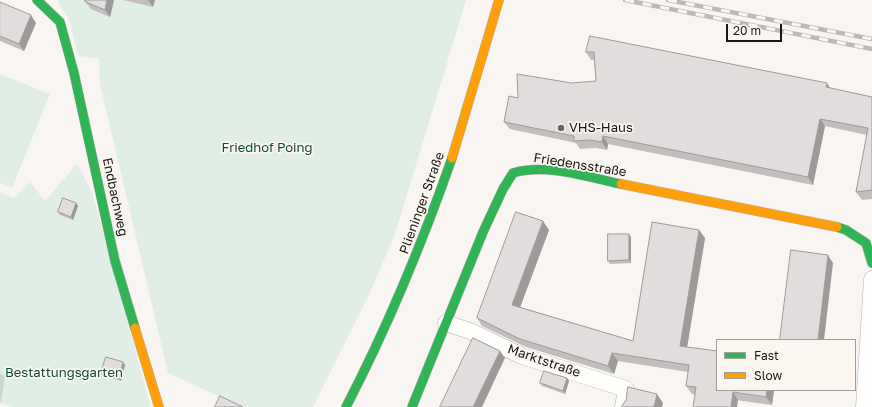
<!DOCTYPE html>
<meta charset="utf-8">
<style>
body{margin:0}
#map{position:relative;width:872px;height:407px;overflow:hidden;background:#f8f5f2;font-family:"Golos Text",sans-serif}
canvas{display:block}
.legend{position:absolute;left:716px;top:339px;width:140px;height:52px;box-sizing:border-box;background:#fbf6ef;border:1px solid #a19d97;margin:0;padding:5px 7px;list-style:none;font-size:12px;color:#191714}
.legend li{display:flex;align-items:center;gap:8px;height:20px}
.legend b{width:20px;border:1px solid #a19d97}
.scale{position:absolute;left:726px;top:24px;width:56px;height:18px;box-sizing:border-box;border:2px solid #191714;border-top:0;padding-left:5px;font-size:12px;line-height:14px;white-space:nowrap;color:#191714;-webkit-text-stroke:3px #fbf6ef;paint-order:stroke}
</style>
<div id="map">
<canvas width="872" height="407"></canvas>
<ul class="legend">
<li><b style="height:5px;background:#30b455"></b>Fast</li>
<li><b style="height:5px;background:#ff9f0a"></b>Slow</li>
</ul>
<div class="scale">20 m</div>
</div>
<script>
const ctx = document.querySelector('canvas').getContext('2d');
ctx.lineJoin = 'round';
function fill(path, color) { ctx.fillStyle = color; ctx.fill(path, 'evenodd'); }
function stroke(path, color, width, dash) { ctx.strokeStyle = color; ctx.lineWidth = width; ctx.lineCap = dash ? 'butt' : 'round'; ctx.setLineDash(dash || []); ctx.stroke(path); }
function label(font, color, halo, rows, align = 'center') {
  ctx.font = font + ' "Golos Text",sans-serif'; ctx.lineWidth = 3.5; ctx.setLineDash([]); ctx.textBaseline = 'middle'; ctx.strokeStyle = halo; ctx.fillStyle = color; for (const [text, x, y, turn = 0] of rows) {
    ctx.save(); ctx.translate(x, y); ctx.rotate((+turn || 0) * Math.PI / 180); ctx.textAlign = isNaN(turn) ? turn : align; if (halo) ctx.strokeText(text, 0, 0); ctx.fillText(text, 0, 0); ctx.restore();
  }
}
const green = new Path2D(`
 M57 0H466L395 234 367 299 313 407H242L168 373 100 84 99 59 78 56 69 20Z
 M0 74 50 94 12 188 0 183Z
 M77 164 92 192 151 407H11L0 403V192L14 198 30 182 45 201Z`);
const forest = new Path2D(`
 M0 374 5 376 1 403 0 402Z`);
const street = new Path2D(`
 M446 323 470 331 522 356 626 389 623 407
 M864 407 872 279`);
const fast = new Path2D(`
 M37 0 60 22 74 73 115 261 135 328
 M837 227 846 230 866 243 872 263
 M346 407C388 326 422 244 452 158
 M412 407 483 232 503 189 513 173C547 163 587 177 621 184`);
const slow = new Path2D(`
 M452 158 499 0
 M621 184 837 227
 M135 328 159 407`);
const rail = new Path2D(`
 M625 0 872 49
 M668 0 872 39`);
const wall = new Path2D(`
 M84 0H114L110 17 91 9Z
 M123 0H155L153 7Z
 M0 2 36 23 24 51 0 41Z
 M590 36 872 97V199L862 200 856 192 867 135 825 126 813 185 608 144 607 150 596 148 580 149 576 143 510 129 504 122 518 98 572 83 596 81 594 60H591L586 52Z
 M76 203 78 206 73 220 60 215 58 212Z
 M549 230 520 307 633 341 699 230 705 238 687 347 774 390 772 405 692 394 686 386 688 372 618 361 614 374 526 347 482 326 477 318Z
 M631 237V263L610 264 608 261Z
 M123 362 125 365 121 381 103 376 101 373Z
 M567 378 569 381 565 394 542 386 540 383Z`);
const shadedWall = new Path2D(`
 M107 0H114L110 17 105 10Z
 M148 0H155L153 7Z
 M31 15 36 23 24 51 19 44Z
 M827 83 832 91 826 87Z
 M820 119 825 126 813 185 808 177Z
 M603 136 608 144 607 150 602 142Z
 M76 203 78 206 73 220 71 217Z
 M543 221 549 230 518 313 512 305Z
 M699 230 705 238 686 354 680 346Z
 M629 234 631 237V263L629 260Z
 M828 255 833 263 824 340H818Z
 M500 351 505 358 482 407H473Z
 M612 353 618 361 614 374 608 366Z
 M123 362 125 365 121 381 119 378Z
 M567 378 569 381 565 394 563 391Z
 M767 390H774L772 405 766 397Z
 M733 392 738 400 737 407H731Z
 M657 394 663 403 662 407H654Z`);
const building = new Path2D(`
 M85 0H107L105 10 86 2Z
 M0 2 31 15 19 44 0 36Z
 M590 36 827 83 826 87 872 97V190L856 192 868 128 820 119 808 177 603 136 602 142 590 140 574 141V136L504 122 509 96 518 98 517 74 572 83 596 81 594 52H586Z
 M63 198 76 203 71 217 58 212Z
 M516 212 543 221 512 305 633 341 652 222 699 230 680 346 717 351V390H767L766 397 733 392 731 407H693L696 387 686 386 689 365 612 353 608 366 520 339 477 318Z
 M608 234H629V260L608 261Z
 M791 250 828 255 818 340H780Z
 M473 338 500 351 473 407H440Z
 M106 357 123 362 119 378 101 373Z
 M544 371 567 378 563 391 540 383Z
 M628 387 657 394 654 407H621L626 400Z
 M220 396 243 407H215Z`);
const markers = [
 [561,128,4,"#676562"]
];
const poiNames = [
 ["VHS-Haus",569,128]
];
const parkNames = [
 ["Friedhof Poing",267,148],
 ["Bestattungsgarten",64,373]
];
const streetNames = [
 ["Friedensstraße",580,165,9],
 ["Endbachweg",115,197,78],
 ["Plieninger Straße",422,203,-70],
 ["Marktstraße",544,361,19]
];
fill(green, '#e0eee5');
fill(forest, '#c7d8ce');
stroke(street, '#b4b2b0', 17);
stroke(fast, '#b4b2b0', 10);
stroke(slow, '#b4b2b0', 10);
stroke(street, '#fefefd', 16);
stroke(fast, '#30b455', 9);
stroke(slow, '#ff9f0a', 9);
stroke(rail, '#babab8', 4.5);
stroke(rail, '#fbf6ef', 3, [9]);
fill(wall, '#c1bebd');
fill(shadedWall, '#9d9b9a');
fill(building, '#e0dddc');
stroke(building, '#9d9b9a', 1);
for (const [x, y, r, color] of markers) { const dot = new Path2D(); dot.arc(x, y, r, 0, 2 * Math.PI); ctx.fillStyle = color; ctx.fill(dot); stroke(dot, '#fbf6ef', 1.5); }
label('13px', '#191714', '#fbf6ef', poiNames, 'left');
label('13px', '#0e4e36', '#fbf6ef', parkNames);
label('13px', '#191714', '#fbf6ef', streetNames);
</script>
